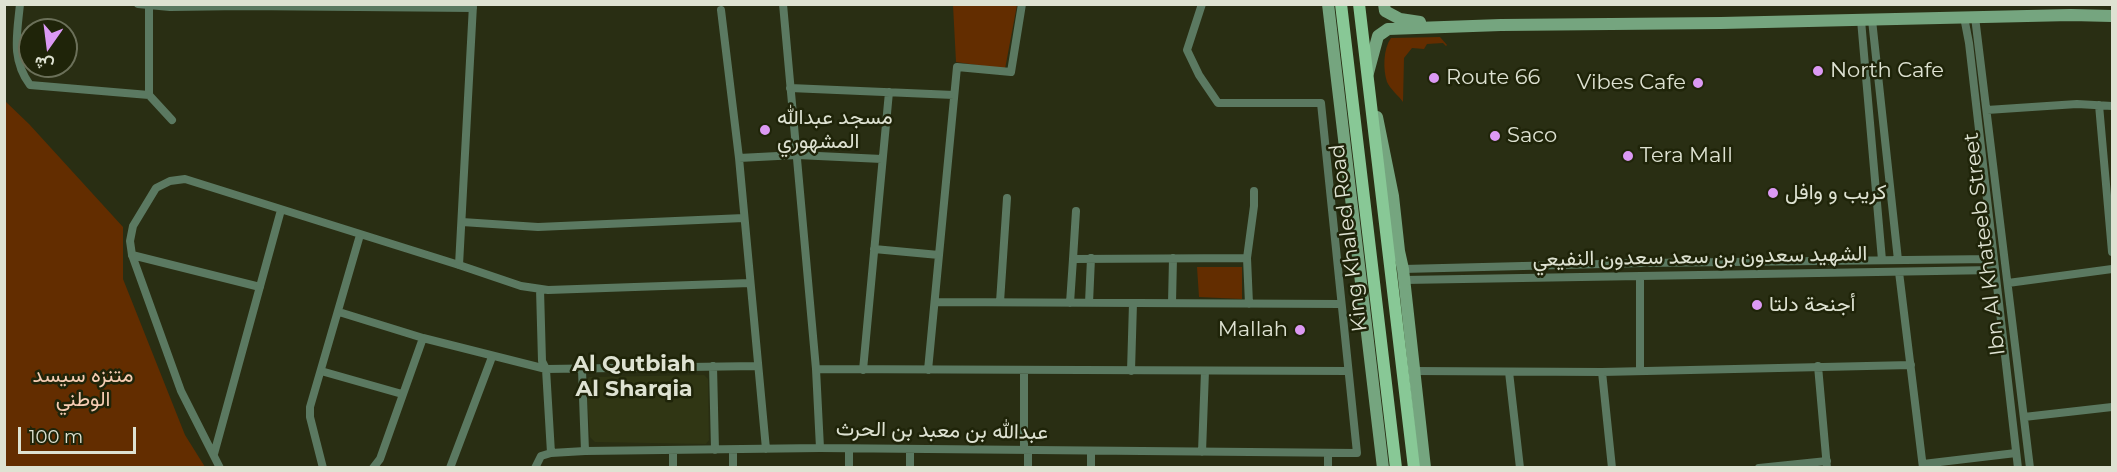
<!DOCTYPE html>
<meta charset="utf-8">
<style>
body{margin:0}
#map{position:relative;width:2117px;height:472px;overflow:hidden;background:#292e13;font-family:Montserrat,Vazirmatn,sans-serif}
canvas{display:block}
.frame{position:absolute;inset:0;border:6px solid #dee2d2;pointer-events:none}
.north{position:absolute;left:18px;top:18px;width:60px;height:60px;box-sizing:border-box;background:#1f2409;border:2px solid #6b7059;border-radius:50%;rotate:194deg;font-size:16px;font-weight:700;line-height:24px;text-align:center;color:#dee2d2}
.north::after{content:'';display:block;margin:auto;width:21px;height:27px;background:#dc99f4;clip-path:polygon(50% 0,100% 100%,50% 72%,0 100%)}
.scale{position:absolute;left:18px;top:427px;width:118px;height:27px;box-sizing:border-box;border:3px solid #dee2d2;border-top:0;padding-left:8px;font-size:18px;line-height:21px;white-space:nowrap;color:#dee2d2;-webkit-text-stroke:4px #1f2409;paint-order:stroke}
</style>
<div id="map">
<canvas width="2117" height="472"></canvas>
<div class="frame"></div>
<div class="north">ش</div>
<div class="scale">100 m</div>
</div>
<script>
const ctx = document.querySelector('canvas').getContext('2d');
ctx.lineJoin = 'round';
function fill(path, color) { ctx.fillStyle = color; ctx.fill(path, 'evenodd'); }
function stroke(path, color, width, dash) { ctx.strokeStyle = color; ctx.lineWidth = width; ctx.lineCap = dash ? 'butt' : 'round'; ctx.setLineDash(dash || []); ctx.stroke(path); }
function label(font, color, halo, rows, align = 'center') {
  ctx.font = font + ' Montserrat,Vazirmatn,sans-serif'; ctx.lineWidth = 5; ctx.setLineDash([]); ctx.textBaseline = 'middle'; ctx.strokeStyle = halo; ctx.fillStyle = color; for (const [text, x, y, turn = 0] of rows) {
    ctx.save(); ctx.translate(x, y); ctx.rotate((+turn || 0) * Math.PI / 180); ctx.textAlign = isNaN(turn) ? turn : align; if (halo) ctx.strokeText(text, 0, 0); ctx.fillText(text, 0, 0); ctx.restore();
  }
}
const built = new Path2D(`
 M704 375 708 379 709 440 706 444 595 442 590 437 586 381 589 377Z`);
const green = new Path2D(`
 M953 5H1017L1005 69 956 62Z
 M1440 37 1447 45 1446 46 1443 43 1427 44 1424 49 1412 48 1404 58 1403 102C1399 96 1390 89 1387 82 1383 70 1383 49 1391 38Z
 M5 101 29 124 123 227V279L185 435 205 467H5Z
 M1197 267H1242V299L1199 297Z`);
const street = new Path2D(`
 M20 4C17 35 11 59 30 85L149 95V5
 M138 4 170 7 243 6 473 8
 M783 4 816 369 820 448
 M721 10 739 158 766 449
 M1964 17 1969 43 2018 468
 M1975 17 2030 468
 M1861 20 1882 260
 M1872 20 1898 260
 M790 88 954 95
 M149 95 172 120
 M2099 105 2112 252
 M1987 110 2077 104 2112 106
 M739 158 797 155 882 159
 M1076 211 1073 259 1247 258
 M462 222 538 227 744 218
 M874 249 939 255
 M132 255 260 287
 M459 265 473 5
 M1403 269 1643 263 1993 259
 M1899 272 1923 468
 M1404 280 1995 270
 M2008 283 2112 269
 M540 289 542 361 546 369 551 453
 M935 302 1340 304
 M1000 302 1007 198
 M1070 303 1073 259
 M1089 303 1091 258
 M1172 303 1173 258
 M1249 304 1247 258 1254 206V191
 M339 312 423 338 546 369 758 366
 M713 366 715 450
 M1818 366 1827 468
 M816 369 1348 371
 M582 370 585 451
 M863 370 889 92
 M928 370 957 67 1011 72 1022 4
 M321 371 402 394
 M1131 371 1133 303
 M1414 371 1602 372 1911 365
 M1640 371V276
 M1509 372 1520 468
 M1602 372 1612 468
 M2024 417 2112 407
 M849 449V468
 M673 450V468
 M1024 450V370
 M1091 451V468
 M1202 452 1205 371
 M214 454 281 210
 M1923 464 2016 453
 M220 468 181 391 132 255 130 241 133 226 156 188 170 181 185 179 459 265 521 286 548 290 750 283
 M323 468 310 417V407L360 235
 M373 468 380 459 423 338
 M450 468 492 357
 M535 468 541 456 551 453 585 451 820 448 1357 453 1321 103H1218L1199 75 1187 50 1202 4
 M733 468V450
 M910 468V449
 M1028 468V450
 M1328 468V453
 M1759 468 1827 461`);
const secondary = new Path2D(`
 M1328 4 1383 468
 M1384 4 1385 11 1400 19 1420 22
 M1368 73 1378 36 1388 29 1501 25 1721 23 2071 15 2112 16
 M1377 117 1393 196 1399 251 1403 269 1425 468`);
const primary = new Path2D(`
 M1341 4 1396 468
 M1359 4 1414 468`);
const markers = [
 [1818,71,6,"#dc99f4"],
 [1434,78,6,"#dc99f4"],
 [1698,83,6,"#dc99f4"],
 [765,130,6,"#dc99f4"],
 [1495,136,6,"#dc99f4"],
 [1628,156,6,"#dc99f4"],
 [1773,193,6,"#dc99f4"],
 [1757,305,6,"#dc99f4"],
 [1300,330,6,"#dc99f4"]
];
const poiNames = [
 ["North Cafe",1830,71],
 ["Route 66",1446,78],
 ["Vibes Cafe",1686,83,"right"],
 ["مسجد عبدالله",777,118],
 ["المشهوري",777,142],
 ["Saco",1507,136],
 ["Tera Mall",1640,156],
 ["كريب و وافل",1785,193],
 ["أجنحة دلتا",1769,305],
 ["Mallah",1288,330,"right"]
];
const streetNames = [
 ["King Khaled Road",1349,238,-97],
 ["Ibn Al Khateeb Street",1985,244,-97],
 ["الشهيد سعدون بن سعد سعدون النفيعي",1700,257,-1],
 ["عبدالله بن معبد بن الحرث",942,431,1]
];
const parkNames = [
 ["متنزه سيسد",83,376],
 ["الوطني",83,400]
];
const neighbourhoodNames = [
 ["Al Qutbiah",634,365],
 ["Al Sharqia",634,390]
];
fill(built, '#303614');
fill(green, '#632d00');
stroke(street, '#5b7961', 8);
stroke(secondary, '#75a57f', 12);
stroke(primary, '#88c896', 12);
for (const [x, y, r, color] of markers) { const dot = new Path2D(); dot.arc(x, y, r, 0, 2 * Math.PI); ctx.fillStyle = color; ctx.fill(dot); stroke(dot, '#1f2409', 2); }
label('21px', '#dee2d2', '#1f2409', poiNames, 'left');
label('21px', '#dee2d2', '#1f2409', streetNames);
label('21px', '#f5ccb3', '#1f2409', parkNames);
label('bold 22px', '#dee2d2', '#1f2409', neighbourhoodNames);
</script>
